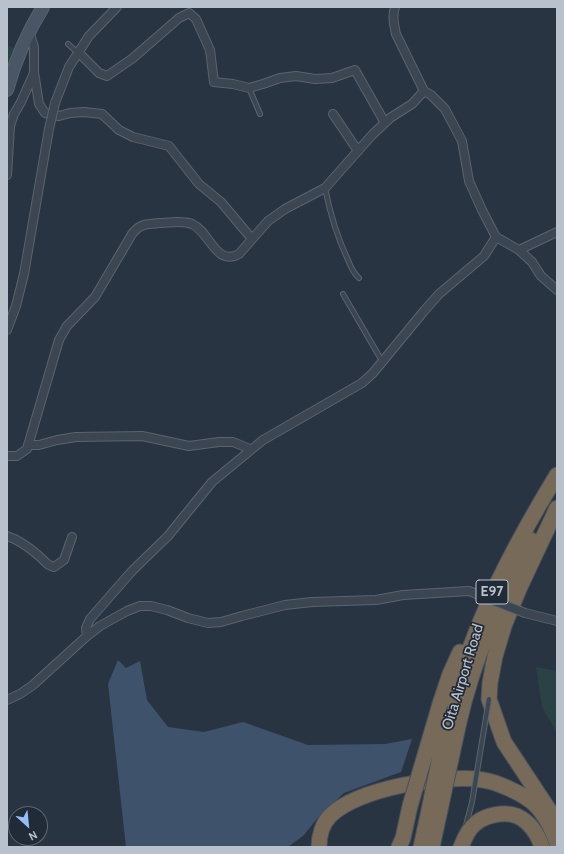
<!DOCTYPE html>
<style>
body{margin:0}
#map{position:relative;width:564px;height:854px;overflow:hidden;background:#283442;font-family:Cabin,sans-serif}
canvas{display:block}
.frame{position:absolute;inset:0;border:8px solid #b9c1cc;pointer-events:none}
.north{position:absolute;left:8px;top:806px;width:40px;height:40px;box-sizing:border-box;background:#212b38;border:1px solid #5e6773;border-radius:50%;rotate:153deg;font-size:11px;font-weight:700;line-height:16px;text-align:center;color:#b9c1cc}
.north::after{content:'';display:block;margin:auto;width:14px;height:18px;background:#94bff6;clip-path:polygon(50% 0,100% 100%,50% 72%,0 100%)}
</style>
<div id="map">
<canvas width="564" height="854"></canvas>
<div class="frame"></div>
<div class="north">N</div>
</div>
<script>
const ctx = document.querySelector('canvas').getContext('2d');
ctx.lineJoin = 'round';
function fill(path, color) { ctx.fillStyle = color; ctx.fill(path, 'evenodd'); }
function stroke(path, color, width, dash) { ctx.strokeStyle = color; ctx.lineWidth = width; ctx.lineCap = dash ? 'butt' : 'round'; ctx.setLineDash(dash || []); ctx.stroke(path); }
function label(font, color, halo, rows, align = 'center') {
  ctx.font = font + ' Cabin,sans-serif'; ctx.lineWidth = 3.5; ctx.setLineDash([]); ctx.textBaseline = 'middle'; ctx.strokeStyle = halo; ctx.fillStyle = color; for (const [text, x, y, turn = 0] of rows) {
    ctx.save(); ctx.translate(x, y); ctx.rotate((+turn || 0) * Math.PI / 180); ctx.textAlign = isNaN(turn) ? turn : align; if (halo) ctx.strokeText(text, 0, 0); ctx.fillText(text, 0, 0); ctx.restore();
  }
}
const green = new Path2D(`
 M7 45 18 50 7 76Z
 M536 667 557 671V733L542 707Z`);
const water = new Path2D(`
 M118 660 126 668 140 661 147 700 168 727 204 732 243 722 308 745 385 744 412 739 401 772 344 793 320 815 304 835 288 847H126L108 684Z`);
const service = new Path2D(`
 M68 44 78 53
 M249 88 260 114
 M325 188C330 213 337 237 348 260 351 267 353 273 359 278
 M343 294 382 361
 M466 825 472 802`);
const minor = new Path2D(`
 M395 7C392 16 394 25 396 34L424 91 431 95 445 109 462 141 469 181 482 210 496 237 519 250 532 262 541 276 557 290
 M29 31 34 47V72L39 104 45 113 59 116 70 113 84 112 102 114 119 130 133 137 169 146 199 184 221 202 252 239
 M79 53 99 73 107 76 133 58 179 18 189 13 196 19 210 50 214 82 233 84 249 88 263 84 280 78 296 76 315 79 332 78 355 70 385 123
 M55 103 69 67 89 36 117 7
 M333 114 358 151
 M7 175 10 126 14 114 21 102 34 73
 M519 250 557 232
 M7 330 16 306 24 274 49 129
 M28 445H39L57 440 76 437 142 436 189 446 219 442H233L250 449
 M7 456H17L27 449 59 340 67 326 95 297 132 234C141 223 145 225 159 223 169 223 182 220 192 224 210 232 216 267 239 254L268 221 285 209 325 188 372 135 390 118 412 104 424 91
 M7 536C19 540 30 548 39 556 45 561 47 566 54 567L64 560 72 537
 M525 613 557 621
 M87 636 86 628 90 619 132 571 168 536 212 482 263 440 362 383 373 373 424 311 439 294 484 256 496 237
 M7 700 20 694 33 685 87 636 100 626 127 611 140 606H151L167 610 188 618 208 623 221 622 242 616 285 605 312 602 376 600 403 595 469 591`);
const secondary = new Path2D(`
 M7 90C15 61 27 33 43 7`);
const motorway = new Path2D(`
 M557 508 519 589 504 626 495 656 490 683 489 699 504 742 557 822
 M440 704 450 674 460 652
 M448 718C471 628 509 554 557 475
 M459 722C474 658 500 597 531 540
 M319 847C319 837 322 824 330 816 357 788 445 774 483 780 497 782 521 793 532 802 544 812 552 829 557 843
 M399 847 403 838 410 806
 M421 847 429 810
 M432 847 440 810
 M461 847C464 839 469 828 476 823 486 815 505 811 517 816 530 822 538 835 542 847`);
const serviceBridge = new Path2D(`
 M472 802 489 699`);
const minorBridge = new Path2D(`
 M49 129 55 103
 M469 591 525 613`);
const motorwayBridge = new Path2D(`
 M410 806 440 704
 M429 810 448 718
 M440 810 459 722`);
const shields = [
 [492,592,32]
];
const shieldNames = [
 ["E97",492,592]
];
const streetNames = [
 ["Oita Airport Road",463,677,-73]
];
fill(green, '#2a4243');
fill(water, '#3e536b');
stroke(service, '#5a646f', 6);
stroke(minor, '#5a646f', 10);
stroke(secondary, '#5a646f', 14);
stroke(motorway, '#47515d', 17);
stroke(service, '#3c4652', 4);
stroke(minor, '#3c4652', 8);
stroke(secondary, '#4a5665', 12);
stroke(motorway, '#786a59', 15);
stroke(serviceBridge, '#5a646f', 6, []);
stroke(minorBridge, '#5a646f', 10, []);
stroke(motorwayBridge, '#47515d', 17, []);
stroke(serviceBridge, '#3c4652', 4);
stroke(minorBridge, '#3c4652', 8);
stroke(motorwayBridge, '#786a59', 15);
for (const [x, y, w] of shields) { const box = new Path2D(); box.roundRect(x - w / 2, y - 12, w, 24, 3); ctx.fillStyle = '#212b38'; ctx.fill(box); stroke(box, '#b9c1cc', 1); }
label('bold 14px', '#b9c1cc', null, shieldNames);
label('15px', '#b9c1cc', '#212b38', streetNames);
</script>
